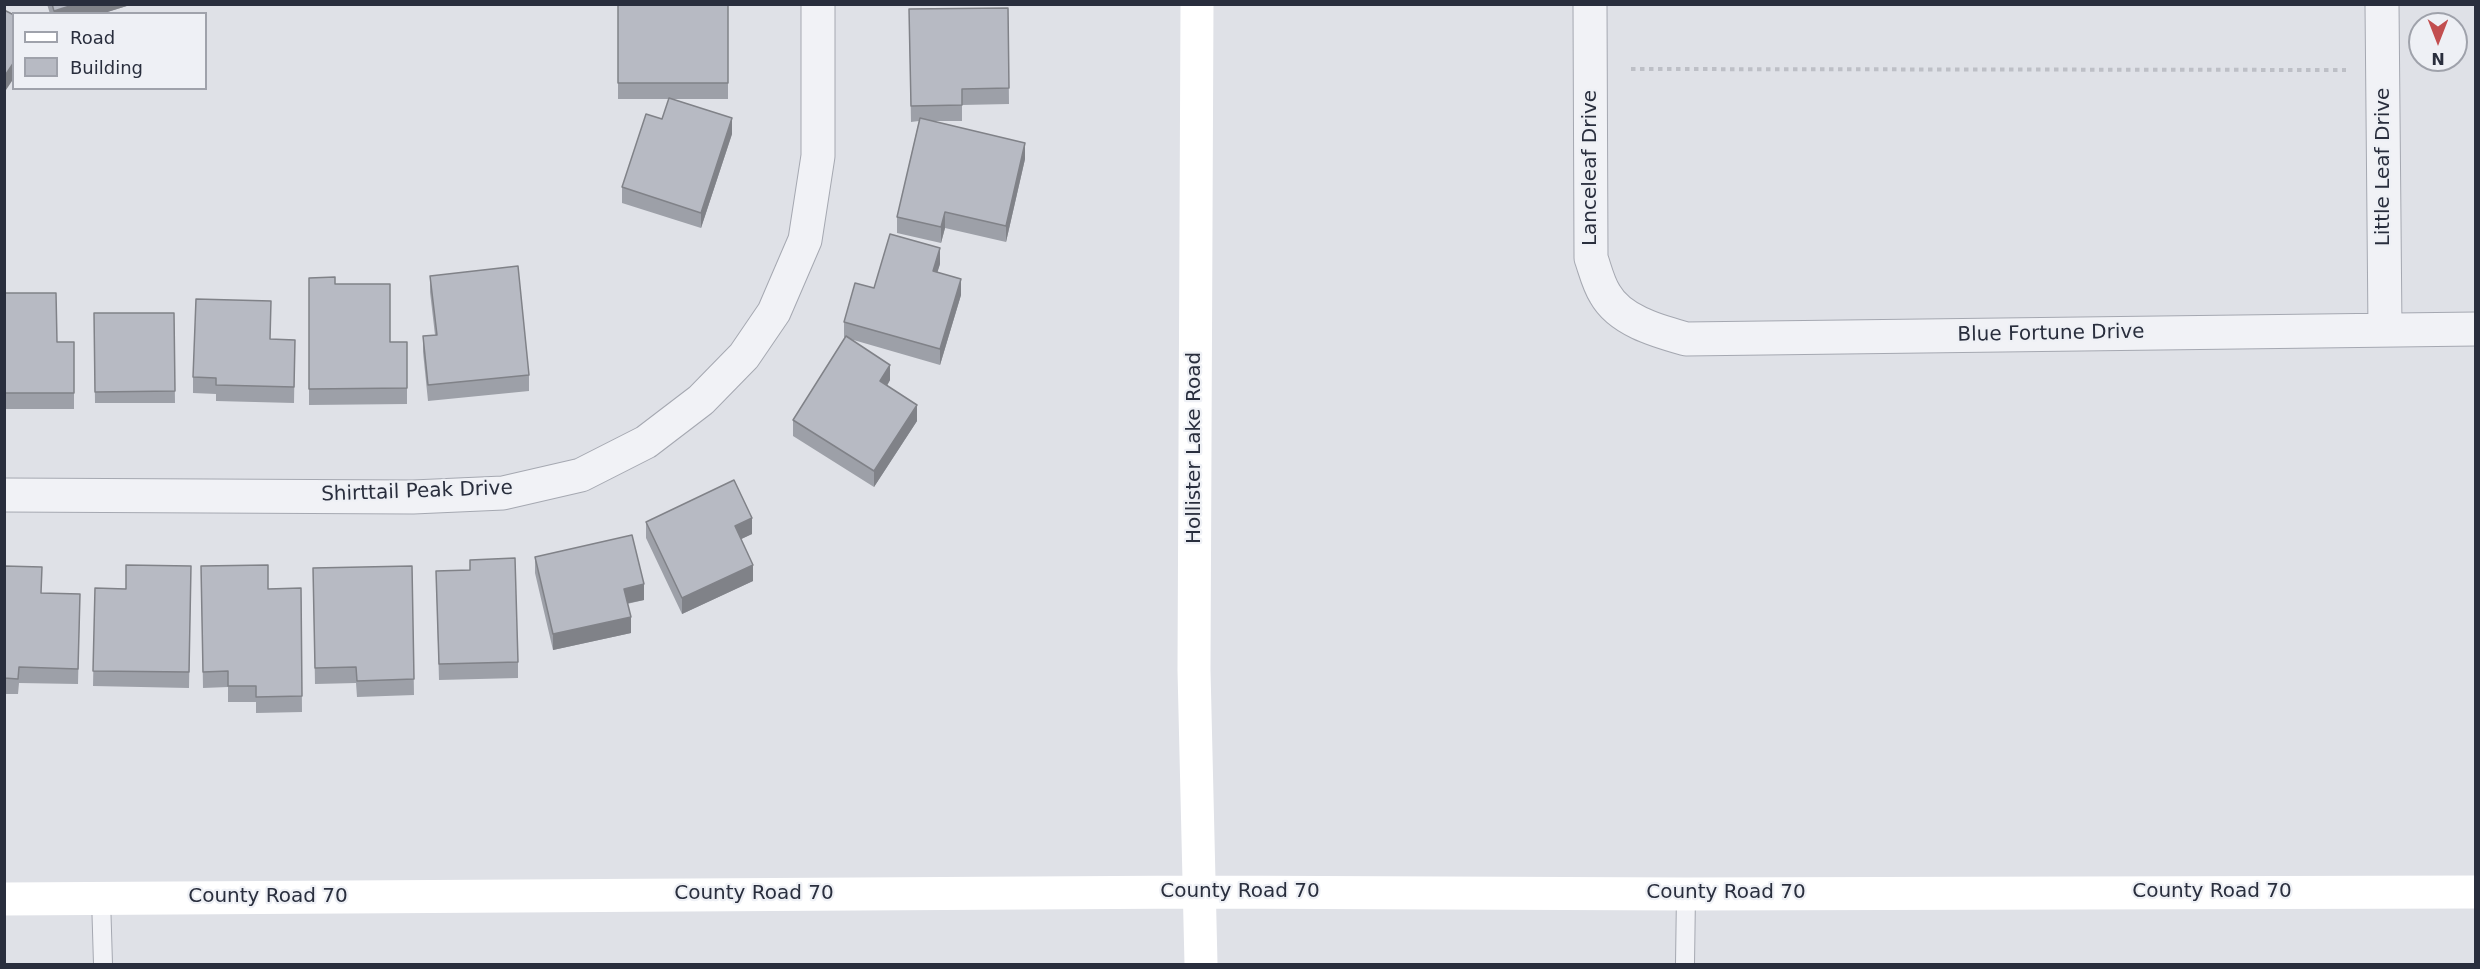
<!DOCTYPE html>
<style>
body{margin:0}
#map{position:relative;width:2480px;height:969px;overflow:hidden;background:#dfe1e7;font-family:"DejaVu Sans",sans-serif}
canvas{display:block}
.frame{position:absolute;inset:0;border:6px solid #292e3d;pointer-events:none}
.legend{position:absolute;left:12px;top:12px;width:195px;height:78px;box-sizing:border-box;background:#eef0f5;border:2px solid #9fa2ab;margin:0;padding:8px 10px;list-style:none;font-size:18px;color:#292e3d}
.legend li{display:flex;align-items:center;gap:12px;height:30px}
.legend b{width:30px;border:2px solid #9fa2ab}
.north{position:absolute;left:2408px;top:12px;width:60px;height:60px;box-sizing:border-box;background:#eef0f5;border:2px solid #9fa2ab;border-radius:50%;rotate:180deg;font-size:16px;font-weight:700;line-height:24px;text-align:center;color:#292e3d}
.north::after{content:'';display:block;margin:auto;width:21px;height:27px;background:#c24e4f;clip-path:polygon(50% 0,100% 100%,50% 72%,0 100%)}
</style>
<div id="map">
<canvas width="2480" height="969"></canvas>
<div class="frame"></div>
<ul class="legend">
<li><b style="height:8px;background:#fff"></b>Road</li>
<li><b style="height:16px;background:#b7bac3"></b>Building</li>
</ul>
<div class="north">N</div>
</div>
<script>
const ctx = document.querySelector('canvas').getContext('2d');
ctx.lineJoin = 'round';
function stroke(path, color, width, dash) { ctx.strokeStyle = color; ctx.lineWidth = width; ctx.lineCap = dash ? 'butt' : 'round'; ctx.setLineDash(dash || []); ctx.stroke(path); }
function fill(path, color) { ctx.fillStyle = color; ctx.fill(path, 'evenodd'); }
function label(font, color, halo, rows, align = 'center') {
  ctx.font = font + ' "DejaVu Sans",sans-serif'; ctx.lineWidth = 4.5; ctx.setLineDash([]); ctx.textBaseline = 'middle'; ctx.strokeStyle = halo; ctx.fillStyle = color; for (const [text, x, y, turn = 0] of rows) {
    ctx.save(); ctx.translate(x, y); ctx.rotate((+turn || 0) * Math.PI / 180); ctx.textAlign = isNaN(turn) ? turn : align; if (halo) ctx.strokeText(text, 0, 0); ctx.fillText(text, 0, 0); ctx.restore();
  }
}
const path = new Path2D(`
 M1631 69 2346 70`);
const lane = new Path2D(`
 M101 898 103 964
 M1685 964 1686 894`);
const street = new Path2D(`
 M1590 4 1591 258C1595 269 1598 283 1605 294 1620 321 1658 331 1686 339L2476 329
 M2382 4 2385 330
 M4 495 413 497 503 493 581 475 646 442 701 400 744 356 774 312 805 240 818 156V4`);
const secondary = new Path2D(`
 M1197 4 1194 670 1201 964
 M4 899 1200 892 1686 894 2476 892`);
const wall = new Path2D(`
 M47 4H130V5L101 14H50Z
 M728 4V99H671L732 134 701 228 622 203V187L662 119 669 99H618V5H684Z
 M1008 8 1009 104 962 105V121H932L1025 159 1006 242 945 228 941 243 897 233V217L919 121 911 122 909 9Z
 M940 264 937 272 961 295 940 365 850 339 890 380 887 386 917 421 874 487 793 436V420L845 338 844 337V322L874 288Z
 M430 276 529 375V391L428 401 423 352V336L435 335 430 292Z
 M309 278 335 284 390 342H407V404L309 405Z
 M4 293 57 342H74V409H4Z
 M94 313H174L175 403H95Z
 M271 339 295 340 294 403 216 401V394L193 393V377Z
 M646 522 752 534 741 539 753 581 682 614 646 538Z
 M535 557 644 600 627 604 631 633 553 650 535 573Z
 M470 560 518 662V678L439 680 436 571 470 570Z
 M4 566 41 593 80 594 78 684 19 683 18 694H4Z
 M191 566 189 688 93 686 95 588 126 589Z
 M201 566 268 589 301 588 302 712 256 713V702H228V687L203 688Z
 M412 566 414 695 357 697 356 683 315 684 313 568Z`);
const shadedWall = new Path2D(`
 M76 4H130V5L101 14H54V11Z
 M14 62V78L4 93V77Z
 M732 118V134L701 228V213Z
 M1025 143V159L1006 242V226Z
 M945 212V228L941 243V227Z
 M940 248V264L933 287V271Z
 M961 279V295L940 365V349Z
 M890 365V380L880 397V381Z
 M917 405V421L874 487V471Z
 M752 518V534L735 542V526Z
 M753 565V581L682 614V598Z
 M644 584V600L624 604V589Z
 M631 617V633L553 650V634Z`);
const building = new Path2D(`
 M52 4H76L54 11Z
 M684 4H728V83H618V5H684Z
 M1008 8 1009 88 962 89V105L911 106 909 9Z
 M4 10 14 15V62L4 77Z
 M669 98 732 118 701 213 622 187 646 114 662 119Z
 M920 118 1025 143 1006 226 945 212 941 227 897 217Z
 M890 234 940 248 933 271 961 279 940 349 844 322 855 283 874 288Z
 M518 266 529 375 428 385 423 336 437 335 430 276Z
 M335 277V284H390V342H407V388L309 389V278Z
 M4 293H56L57 342H74V393H4Z
 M196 299 271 301 270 339 295 340 294 387 216 385V378L193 377Z
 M94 313H174L175 391 95 392Z
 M846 336 890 365 880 381 917 405 874 471 793 420Z
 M734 480 752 518 735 526 753 565 682 598 646 522Z
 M632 535 644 584 624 589 631 617 553 634 535 557Z
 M515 558 518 662 439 664 436 571 470 570V560Z
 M126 565 191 566 189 672 93 671 95 588 126 589Z
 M268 565V589L301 588 302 696 256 697V686H228V671L203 672 201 566Z
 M4 566 42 567 41 593 80 594 78 669 19 667 18 679 4 678Z
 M412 566 414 679 357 681 356 667 315 668 313 568Z`);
const streetNames = [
 ["Little Leaf Drive",2384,167,-90],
 ["Lanceleaf Drive",1591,168,-90],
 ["Blue Fortune Drive",2051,334,-1],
 ["Hollister Lake Road",1195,448,-90],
 ["Shirttail Peak Drive",417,492,-2],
 ["County Road 70",1240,892],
 ["County Road 70",2212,892],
 ["County Road 70",1726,893],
 ["County Road 70",754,894],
 ["County Road 70",268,897]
];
stroke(lane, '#a5a8b1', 20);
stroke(street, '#a5a8b1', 35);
stroke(path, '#bdbfc6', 4, [4.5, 4.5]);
stroke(lane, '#f1f2f6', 18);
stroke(street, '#f1f2f6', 33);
stroke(secondary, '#fff', 33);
fill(wall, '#9da0a8');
fill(shadedWall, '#808288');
fill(building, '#b7bac3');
stroke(building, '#808288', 1.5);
label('20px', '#292e3d', '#eef0f5', streetNames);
</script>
